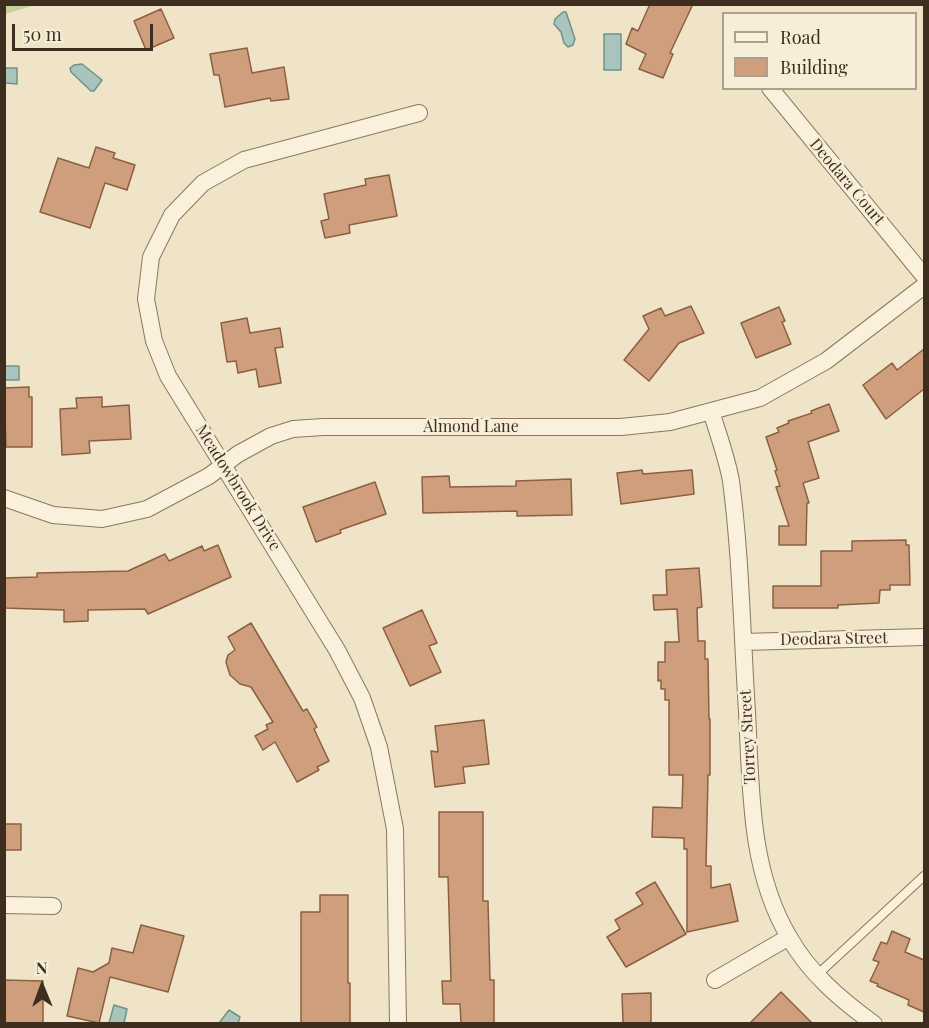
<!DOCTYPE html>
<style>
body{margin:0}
#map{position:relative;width:929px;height:1028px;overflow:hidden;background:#f0e4c8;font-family:"Playfair Display",serif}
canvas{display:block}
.frame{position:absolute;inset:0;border:6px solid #3d2e20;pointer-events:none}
.legend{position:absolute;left:722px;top:12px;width:195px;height:78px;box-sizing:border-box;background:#f7eed8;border:2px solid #ada18e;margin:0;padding:8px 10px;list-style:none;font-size:18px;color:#3d2e20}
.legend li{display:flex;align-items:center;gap:12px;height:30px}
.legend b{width:30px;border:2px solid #ada18e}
.north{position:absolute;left:12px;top:956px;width:60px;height:60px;-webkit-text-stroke:4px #f7eed8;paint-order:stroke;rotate:359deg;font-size:16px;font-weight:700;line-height:24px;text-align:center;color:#3d2e20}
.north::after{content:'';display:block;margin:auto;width:21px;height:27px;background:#3d2e20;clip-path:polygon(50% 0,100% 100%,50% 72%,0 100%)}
.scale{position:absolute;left:12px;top:24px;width:141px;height:27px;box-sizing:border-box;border:3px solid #3d2e20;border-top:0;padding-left:8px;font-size:18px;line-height:21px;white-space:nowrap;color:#3d2e20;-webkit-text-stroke:4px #f7eed8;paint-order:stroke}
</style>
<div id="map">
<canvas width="929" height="1028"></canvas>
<div class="frame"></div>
<ul class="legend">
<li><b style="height:8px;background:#faf1dc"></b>Road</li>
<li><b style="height:16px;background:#cf9f7d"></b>Building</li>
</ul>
<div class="north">N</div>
<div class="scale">50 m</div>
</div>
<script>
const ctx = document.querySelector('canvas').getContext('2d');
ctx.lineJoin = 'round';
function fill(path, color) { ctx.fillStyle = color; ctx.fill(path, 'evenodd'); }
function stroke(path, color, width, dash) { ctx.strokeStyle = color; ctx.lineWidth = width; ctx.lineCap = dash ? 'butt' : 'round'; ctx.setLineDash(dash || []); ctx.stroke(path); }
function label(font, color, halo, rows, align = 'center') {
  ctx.font = font + ' "Playfair Display",serif'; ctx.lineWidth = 5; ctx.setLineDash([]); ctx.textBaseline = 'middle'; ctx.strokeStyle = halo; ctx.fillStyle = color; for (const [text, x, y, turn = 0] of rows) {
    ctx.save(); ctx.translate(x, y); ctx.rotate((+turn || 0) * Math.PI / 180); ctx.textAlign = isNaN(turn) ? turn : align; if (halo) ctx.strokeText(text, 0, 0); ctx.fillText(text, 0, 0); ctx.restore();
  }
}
const green = new Path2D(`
 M5 4H35V5L5 14Z`);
const water = new Path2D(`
 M563 12H566L575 39 573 45 568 47 564 43 561 32 554 24 555 19Z
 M604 34H621V70H604Z
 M82 64 102 80 94 91H91L71 72 70 68 74 65Z
 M5 68H17V84L5 83Z
 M5 366H19V380H5Z
 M114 1005 127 1009 124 1023H109Z
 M229 1010 240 1017 238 1023H219Z`);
const building = new Path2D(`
 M650 4H693L670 53 673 54 663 78 639 69 646 54 626 44 632 28 638 31Z
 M161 9 174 38 146 50 134 21Z
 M247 48 252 73 284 67 289 99 271 101 270 98 225 107 219 75H214L210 54Z
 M96 147 115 153 113 158 135 165 127 190 105 183 90 228 40 212 58 158 89 168Z
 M389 175 397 216 349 225 350 233 325 238 321 221 329 219 324 194 366 185 365 179Z
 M691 306 704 333 679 343 649 381 624 360 649 329 643 316 661 308 665 316Z
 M779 307 785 321 782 322 791 344 756 358 741 323Z
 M247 318 250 333 280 328 283 347 275 348 281 383 259 387 256 369 238 373 236 361 227 362 221 323Z
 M924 349V389L886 419 863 385 892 363 897 370Z
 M29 387V397H32V447H6L4 388Z
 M102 397V407L129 405 131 439 89 441 90 453 62 455 60 409 77 408 76 398Z
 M829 404 839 431 808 442 819 478 803 483 809 503H807L806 545H779V526H789L776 487 780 486 775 471 777 470 766 437 779 432 777 428 789 423 788 421 812 413 811 411Z
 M642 470 643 474 692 470 694 494 621 504 617 473Z
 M449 476 450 487 516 486V481L571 479 572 515 517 516V511L423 513 422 477Z
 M375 482 386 514 340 530 341 533 316 542 303 507Z
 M906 540V545H909L910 585H890V590H880L879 603 838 605V608H773V586H821V551H852V541Z
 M218 545 231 577 148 614 145 609 88 610V621L64 622V610L4 608V578L37 577V573L128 571 165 554 169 561 202 546 204 551Z
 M699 568 702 607 697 608 698 641H705V659H708L709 719H710V775H708L706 866H711V888L730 884 738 921 687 932V849H684V838L652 837 653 807 682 808 683 775H669V700H665V689H661V680L658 681V662H665V642H679L677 609 654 610 653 595H667L666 570Z
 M422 610 437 643 429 646 441 672 410 686 383 628Z
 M251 623 303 711 307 709 317 727 314 729 329 761 317 767 319 770 297 782 275 742 263 750 255 736 268 729 266 725 273 722 251 687 240 684 230 675 226 662 228 655 235 650 228 637Z
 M484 720 489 764 463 767 465 783 435 787 431 751 438 752 435 726Z
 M439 812H483V901H488L490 980H494V1023H461L460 1004H443L442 981H451L448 877H439Z
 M4 824H21V850H4Z
 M655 882 686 934 626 967 607 937 620 929 615 920 643 904 636 893Z
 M320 895H348V983H350V1023H301V912H320Z
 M141 925 184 936 168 992 110 977 99 1023 67 1016 78 968 93 972 109 963 112 948 133 953Z
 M892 931 910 939 905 952 924 960V1012L908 1005 909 1000 877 986 878 984 870 981 879 962 873 960 881 942 887 944Z
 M4 980 43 981V1023H4Z
 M781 992 812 1023H750Z
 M651 993V1023H623L622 994Z`);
const lane = new Path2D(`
 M817 975 924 876`);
const street = new Path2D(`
 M770 88 924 276
 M711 411C718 434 727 458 731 481 741 557 742 635 747 712 751 787 749 870 789 937 809 973 841 1000 874 1024
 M4 498 53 515 102 519 147 509 209 476 238 454 271 436 293 429 323 427H621L670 422 760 398 826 361 924 286
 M743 642 924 637
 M4 905 53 906
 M715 980 789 937
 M398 1024 395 829 379 747 362 698 337 650 168 376 154 341 146 299 151 257 172 215 203 183 244 160 419 113`);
const streetNames = [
 ["Deodara Court",847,182,50],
 ["Almond Lane",471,427],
 ["Meadowbrook Drive",238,488,58],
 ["Deodara Street",834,639,-1],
 ["Torrey Street",748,737,-93]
];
fill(green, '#c9cf9b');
fill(water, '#a9c4bc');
stroke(water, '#6f938a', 1.5);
fill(building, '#cf9f7d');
stroke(building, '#8d5f41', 1.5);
stroke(lane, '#8d765c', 10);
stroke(street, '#8d765c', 18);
stroke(lane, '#faf1dc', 8);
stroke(street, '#faf1dc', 16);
label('16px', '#3d2e20', '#f7eed8', streetNames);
</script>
